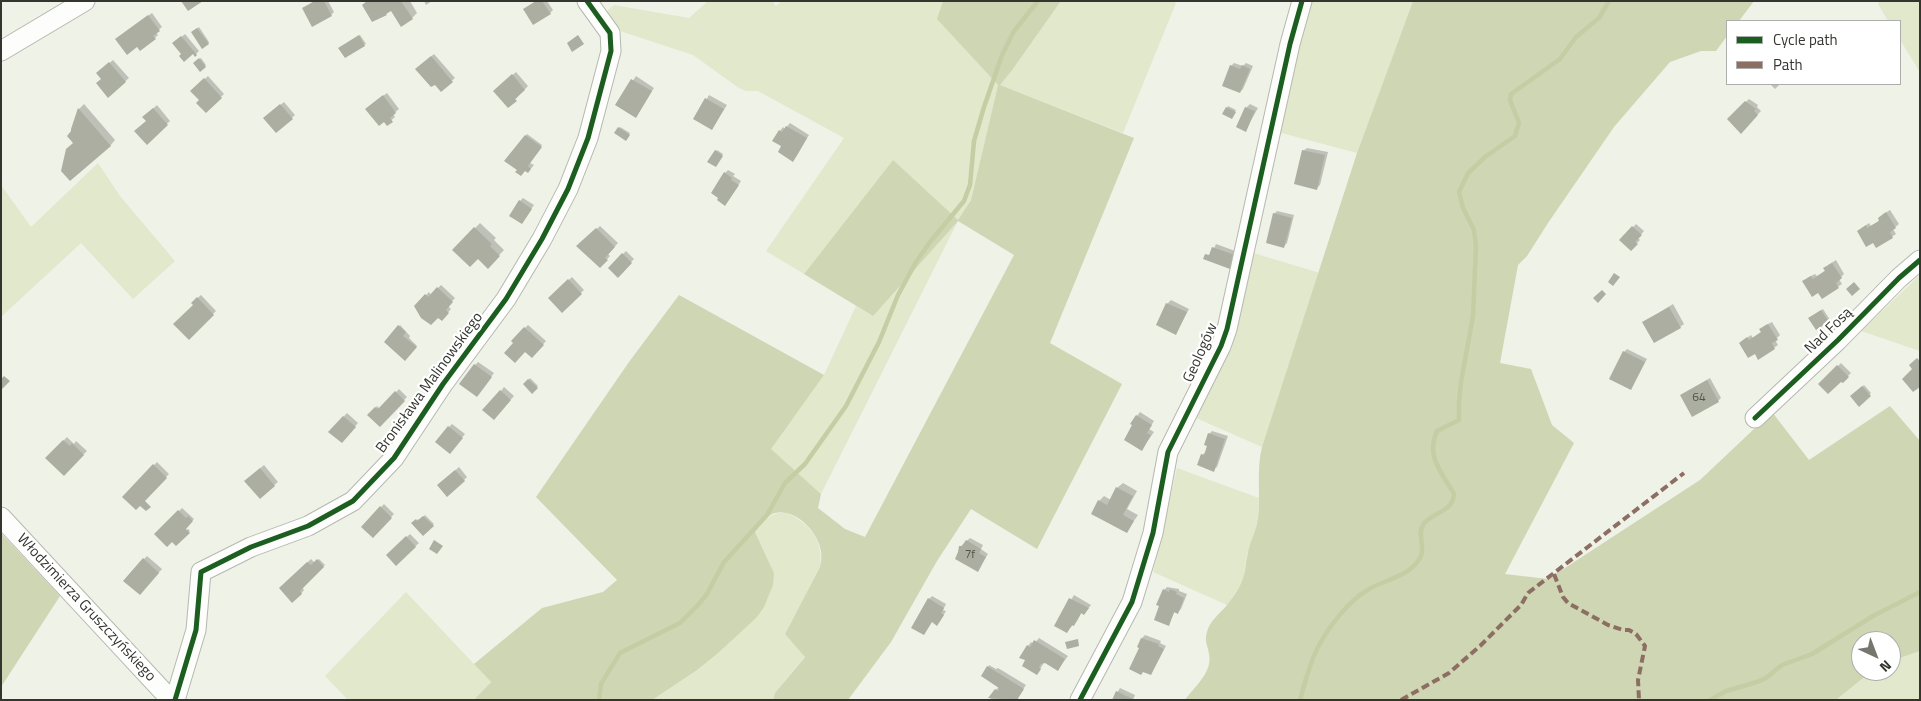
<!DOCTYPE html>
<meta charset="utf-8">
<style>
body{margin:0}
#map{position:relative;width:1921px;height:701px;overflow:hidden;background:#eff2e7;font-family:"Titillium Web",sans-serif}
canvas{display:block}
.frame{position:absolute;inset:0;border:2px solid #33352e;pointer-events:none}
.legend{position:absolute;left:1726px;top:20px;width:175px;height:65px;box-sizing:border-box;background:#fff;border:1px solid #adaeab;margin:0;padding:6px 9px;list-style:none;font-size:15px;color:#33352e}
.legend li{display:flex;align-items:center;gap:10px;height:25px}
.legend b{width:25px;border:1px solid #adaeab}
.north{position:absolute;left:1851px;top:631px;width:50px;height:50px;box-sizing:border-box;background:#fff;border:1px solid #adaeab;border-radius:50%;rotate:137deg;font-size:14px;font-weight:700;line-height:20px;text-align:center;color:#33352e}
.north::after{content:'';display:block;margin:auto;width:18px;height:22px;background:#75776f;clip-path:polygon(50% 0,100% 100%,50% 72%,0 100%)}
</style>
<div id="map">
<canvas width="1921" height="701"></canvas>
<div class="frame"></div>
<ul class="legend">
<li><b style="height:6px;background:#1b5e20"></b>Cycle path</li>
<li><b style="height:6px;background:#8d6e63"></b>Path</li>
</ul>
<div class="north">N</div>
</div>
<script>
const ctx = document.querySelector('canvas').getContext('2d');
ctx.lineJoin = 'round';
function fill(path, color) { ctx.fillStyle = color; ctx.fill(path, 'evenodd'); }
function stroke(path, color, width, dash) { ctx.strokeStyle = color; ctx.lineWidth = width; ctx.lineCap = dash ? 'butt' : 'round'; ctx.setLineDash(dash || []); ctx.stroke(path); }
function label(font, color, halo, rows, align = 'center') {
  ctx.font = font + ' "Titillium Web",sans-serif'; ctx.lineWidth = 4.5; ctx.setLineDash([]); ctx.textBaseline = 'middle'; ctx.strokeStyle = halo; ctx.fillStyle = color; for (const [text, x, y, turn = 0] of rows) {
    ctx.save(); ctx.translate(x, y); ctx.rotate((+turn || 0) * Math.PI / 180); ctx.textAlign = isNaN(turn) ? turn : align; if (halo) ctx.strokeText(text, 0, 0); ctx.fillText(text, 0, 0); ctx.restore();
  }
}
const green = new Path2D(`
 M708 1H772L776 6 782 1H943L938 19 998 85 971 200 958 221 821 494 770 449 824 375 856 306 873 316 893 160 804 274 766 251 844 138 758 91H746L739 88 693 55 620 31 603 14 614 5 689 18Z
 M1061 1H1172L1176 3 1123 133 999 85 1013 69Z
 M1305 1H1413L1357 153 1274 131Z
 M1880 1H1920V72L1900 40V21H1888L1878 4Z
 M98 163 120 196 175 261 133 299 81 243 1 317V185L31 227Z
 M1250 252 1320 273 1262 447 1196 418 1237 313Z
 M1920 275V351L1861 331Z
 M1177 468 1259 498 1258 521 1247 554 1244 576 1239 587 1227 605 1153 572Z
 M785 512C809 523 824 539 820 567L785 634 805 656 775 693 773 700H652L774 573 755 532C765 519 769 514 785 512Z
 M406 592 491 682 474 700H348L325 676Z
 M1920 651V700H1836L1872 671H1891V661Z`);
const forest = new Path2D(`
 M943 1H1061L1013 69 1000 85 1134 138 1050 343 1122 384 1037 549 971 509 937 561 891 642 848 700H773L775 693 805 657 785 634 820 567C822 559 822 552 819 544 814 528 793 508 775 513 767 515 760 525 755 532L774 573 773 585 764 607 757 617 718 653 697 670 652 700H474L491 682 474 664 542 608 603 592 617 580 536 497 629 362 679 295 824 375 771 449 821 494 818 508 845 529 865 537 1014 255 958 221 873 316 804 274 893 160 958 220 971 200 998 85 937 19Z
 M1413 1H1754L1739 21H1727V36L1716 51H1701L1670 62 1614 127 1548 223 1527 256 1518 265 1500 363 1531 369 1552 425 1574 443 1505 574 1548 579 1700 480 1772 412 1809 460 1890 406 1920 441V651L1891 661V641H1861V671H1872L1836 700H1185C1195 686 1213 672 1209 654 1208 646 1204 641 1207 632 1210 620 1220 614 1227 605 1234 596 1241 586 1244 575 1246 567 1246 560 1248 552 1250 541 1256 531 1258 519 1261 495 1256 471 1262 447L1357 153Z
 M1 533 60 596 1 687Z`);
const shadow = new Path2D(`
 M314 1H328L334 12 331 15 304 8Z
 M367 1H410L417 13 412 18 392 9 386 14 372 20Z
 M424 1H432L426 5Z
 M536 1H547L553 10 550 13Z
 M152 13 162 27 156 32 158 35 155 38 138 46 120 36Z
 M199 27 209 42 208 44 194 31Z
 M185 34 199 51 195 55 193 53 182 54 174 43Z
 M360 35 366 44 364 45 341 47Z
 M434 54 455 78 441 90 420 66Z
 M201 58 206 65 200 70 194 63Z
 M113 60 129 78 108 96 101 70Z
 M1234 63 1243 66 1246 63 1253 66 1243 89 1240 92 1231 66Z
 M516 72 528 86 508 107 495 91Z
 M208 76 224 94 206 111 200 100 192 91Z
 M636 76 654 88 636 117 617 105Z
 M1770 84H1780L1775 89Z
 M387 93 399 109 393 114 395 117 387 124 370 106Z
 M709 95 727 105 712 129 695 119Z
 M1749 99 1758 105 1757 107 1761 111 1741 132 1728 119Z
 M284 102 295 115 276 132 268 115Z
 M84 104 115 140 110 146 73 131 72 129 79 109Z
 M1250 104 1258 108 1245 131 1246 108Z
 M157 105 170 121 147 143V121L144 117Z
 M1228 106 1236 110 1233 116 1227 108Z
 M790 123 809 135 796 157 783 146 780 131 783 127 785 129Z
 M620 127 630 133 627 138 619 128Z
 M527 134 542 145 530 163 534 165 528 172 525 170 523 140Z
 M1307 148 1328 152 1320 185 1317 188 1303 151Z
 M717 150 723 154 717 164 716 151Z
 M728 170 735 174 733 176 741 181 728 201 725 173Z
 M523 198 534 205 522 222 520 201Z
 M1890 210 1899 224 1893 229 1896 234 1877 247 1873 241 1858 231 1869 223 1871 226 1880 220 1882 215Z
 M1277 211 1294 215 1287 243 1284 246 1274 214Z
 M480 223 496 238 494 240 504 250 488 267 478 257 454 250Z
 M1636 224 1644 231 1638 238 1640 240 1631 249 1621 240Z
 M600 226 618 243 608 254 610 256 600 267 578 246Z
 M1216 244 1238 252 1233 264 1230 268 1206 255H1211Z
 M626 251 634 259 618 276 609 268Z
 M1836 260 1844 274 1839 279 1842 284 1822 297 1807 278 1815 274 1817 276 1826 270 1828 265Z
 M572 277 584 290 562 311 550 298Z
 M441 285 455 298 448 306 451 309 445 316H439L415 306 429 292 431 295Z
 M201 295 216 311 189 338 194 305 192 303Z
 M1171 300 1189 309 1176 333 1167 304Z
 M1673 304 1684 324 1680 327 1644 322Z
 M1823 309 1830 320 1828 321 1811 317Z
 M1772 322 1780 335 1775 340 1778 345 1759 358 1755 352 1740 343 1751 335 1753 338 1762 332 1764 326Z
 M400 325 410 336 409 338 417 346 405 359 385 342Z
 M528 325 546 341 532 357 512 341Z
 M1627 349 1647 359 1631 389 1624 352Z
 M478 362 494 373 480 392 475 365Z
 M1841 363 1851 373 1843 381 1820 384Z
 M530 378 538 386 532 392 525 384Z
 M1710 378 1721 398 1718 401 1681 395Z
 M1864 385 1871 393 1859 405 1851 396Z
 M504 387 514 396 497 415 501 391Z
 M399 389 407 397 380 425 369 415 377 406 380 409Z
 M1140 412 1154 421 1149 429 1154 432 1142 449 1137 416Z
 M347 413 358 423 342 442 330 432Z
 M452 424 465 434 453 449 449 427Z
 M1212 431 1228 436 1217 467 1213 470 1202 455 1206 452 1209 434Z
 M67 437 74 444 76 441 87 451 64 474 47 458Z
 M157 462 169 474 136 509 124 497Z
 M264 465 278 482 260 497 249 478Z
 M459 467 467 477 464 480 442 482Z
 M1123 483 1137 491 1127 509 1138 515 1127 531 1099 501 1104 496 1111 500 1117 488Z
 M384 504 394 514 373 536 363 526Z
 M182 508 194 519 174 538 176 540 188 529 190 531 176 544 156 534Z
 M425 515 434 524 423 534 413 523 418 519 419 521Z
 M410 534 419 543 396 564 388 555Z
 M970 538 983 545 981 549 988 554 977 571 960 547Z
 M147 556 162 569 143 590 144 559Z
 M311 559 315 563 319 559 325 565 302 587 304 590 301 594 281 588Z
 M1167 587 1179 589V591L1187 594 1181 609 1178 612 1175 611 1169 624 1164 590Z
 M1074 595 1091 605 1084 614 1082 612 1077 621 1067 631 1056 625Z
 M932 596 946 604 943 610 946 611 940 621 937 624 932 621 924 634 929 599Z
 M1145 635 1161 641 1160 643 1166 646 1151 674 1140 648 1142 638Z
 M1039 638 1068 656 1058 669 1045 661 1037 674 1028 646 1031 642 1034 644Z
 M989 665 996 669 998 668 1026 685 1017 698 1020 700H993L990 698 999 686 988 667Z
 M1120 688 1135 695 1133 700H1113Z`);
const stream = new Path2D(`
 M599 700 601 684 620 653 680 623 698 605 707 594 724 562 767 515 785 483 805 464 846 406 879 342 898 295 916 262 930 242 964 201 970 185 974 141 984 107 1002 55 1014 31 1038 1
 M1300 700C1305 683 1309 665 1317 649 1327 629 1349 600 1369 589 1385 580 1408 576 1418 561 1428 548 1416 536 1423 525 1431 512 1453 513 1454 494 1443 474 1425 457 1437 431L1459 420V403L1461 382 1473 316 1476 246 1474 230 1463 208 1459 192 1468 173 1485 157 1515 136 1519 123 1510 100 1511 94 1560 59 1576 37 1599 18 1609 1
 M1710 700 1726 691 1757 682 1766 678 1782 665 1812 654 1873 616 1920 592`);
const building = new Path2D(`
 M181 1H203L188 11Z
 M315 1H324L332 16 312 27 302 8Z
 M367 1H401L413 19 401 27 391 11 386 14 387 15 372 22 362 5Z
 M536 1H542L551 14 533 25 523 9Z
 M148 15 160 31 153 36 156 39 140 51 137 47 127 55 115 39Z
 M197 28 209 44 202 49 191 32Z
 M359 35 365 46 345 58 338 48Z
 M578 35 584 44 572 52 567 43Z
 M181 36 197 55 195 57 193 54 184 62 179 56 181 54 172 43Z
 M431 56 453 82 441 92 435 85 431 87 415 69Z
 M199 58 206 67 200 72 193 63Z
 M109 62 126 82 108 98 96 83 101 79 96 73Z
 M1230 65 1240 69 1242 65 1250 69 1240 93 1222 86Z
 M512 74 525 90 515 99 517 101 508 108 493 91Z
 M204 78 222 98 206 113 196 103 199 100 190 91Z
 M631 79 652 91 636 118 615 105Z
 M383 95 396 113 390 118 393 122 387 126 384 122 379 126 365 109Z
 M705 98 724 109 712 130 693 119Z
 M1745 101 1756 109 1754 111 1758 115 1741 134 1727 119Z
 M280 104 293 119 276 133 263 118Z
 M1226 107 1236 112 1232 119 1222 114Z
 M1245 107 1255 111 1246 132 1236 127Z
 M78 108 111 146 70 181 61 171 66 149 73 143 67 136 71 131V129Z
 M153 108 168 125 147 145 134 131 146 121 142 117Z
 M786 126 807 138 793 162 778 152 781 146 772 141 779 130 782 132Z
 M618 127 630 135 626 141 614 133Z
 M525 135 542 147 528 166 531 169 528 173 525 171 521 176 515 172 517 170 504 161Z
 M715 150 723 156 716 167 707 162Z
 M1302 150 1325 155 1317 190 1294 184Z
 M724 172 732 178 731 180 739 185 725 206 717 200 718 198 711 193Z
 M519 200 532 209 522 224 509 216Z
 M1886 212 1896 228 1890 232 1893 238 1876 248 1873 243 1866 247 1857 231 1866 225 1867 228 1879 221 1878 218Z
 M1273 213 1292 218 1284 248 1266 243Z
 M1632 226 1642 235 1635 242 1638 244 1631 251 1619 240Z
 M474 227 492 244 490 246 500 256 488 269 478 259 470 267 452 250Z
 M596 228 615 247 605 258 608 260 600 268 576 246Z
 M1212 247 1235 255 1230 269 1203 259 1205 254 1209 255Z
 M622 253 632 263 618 278 608 268Z
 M1832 263 1842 278 1836 283 1839 288 1822 299 1818 293 1812 297 1802 281 1811 276 1813 279 1825 271 1823 268Z
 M1614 273 1620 277 1613 286 1608 282Z
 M568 279 582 294 562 313 548 298Z
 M1854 282 1860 289 1852 296 1846 289Z
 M437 287 453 302 446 310 449 313 442 321 438 318 431 325 421 318 414 306 425 294 428 297Z
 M1602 290 1606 294 1598 303 1593 298Z
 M197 297 214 315 189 340 173 324 193 305 191 303Z
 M1166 303 1187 312 1176 335 1156 325Z
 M1669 307 1681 328 1654 343 1642 322Z
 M1821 310 1829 322 1816 330 1808 318Z
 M1768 324 1778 340 1772 343 1775 349 1758 360 1755 354 1748 358 1739 343 1747 337 1749 340 1761 332 1759 329Z
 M398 325 406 332 403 336 417 347 405 361 384 342Z
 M524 327 544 345 532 358 525 352 515 363 504 353 513 343 511 341Z
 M1623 351 1645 362 1631 390 1609 379Z
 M1917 358 1920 361V387L1913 392 1902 379 1912 369 1909 365Z
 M474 364 492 377 477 397 459 384Z
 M1837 365 1849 377 1843 383 1841 382 1828 394 1818 384Z
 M4 376 10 381 1 390V379Z
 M528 379 538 388 532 394 523 384Z
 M1707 380 1719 402 1692 417 1680 395Z
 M1862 386 1871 396 1859 407 1850 396Z
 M500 390 511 400 494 420 482 410Z
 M395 391 405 401 380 427 367 415 375 407 378 409Z
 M1136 415 1152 425 1147 433 1151 435 1142 451 1124 440 1132 425 1130 424Z
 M343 416 356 427 342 443 328 432Z
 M448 426 463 438 450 454 435 442Z
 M1208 433 1225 439 1214 472 1197 465 1201 454 1204 455 1207 446 1204 445Z
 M63 440 70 446 72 443 84 455 64 476 45 458Z
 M153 464 167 478 145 501 151 507 146 511 140 506 136 510 122 497Z
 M260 468 275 486 260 499 244 481Z
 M455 470 465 481 447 497 437 485Z
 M1116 487 1133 496 1123 515 1134 521 1127 533 1091 514 1098 500 1107 505Z
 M380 506 392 518 373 538 361 527Z
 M178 510 186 518 188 516 193 521 186 529 190 533 176 546 172 542 167 547 154 534Z
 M423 516 434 526 423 536 411 523 416 519 417 521Z
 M406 536 416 547 396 566 386 555Z
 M434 540 443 546 437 554 429 549Z
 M966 540 981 549 979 553 986 557 978 572 955 559 958 552 959 546H962Z
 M143 558 159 573 140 595 123 581Z
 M317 559 324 567 300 591 302 594 292 603 279 588 307 562 311 565Z
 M1163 589 1169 592 1170 589 1177 592 1176 594 1184 598 1178 614 1174 612 1169 626 1154 620 1159 606 1156 605Z
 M928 598 944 608 941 613 944 615 937 626 932 622 924 635 911 628Z
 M1069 598 1089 608 1084 615 1081 613 1074 626 1072 625 1067 633 1054 626Z
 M1141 638 1159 644 1158 646 1164 649 1151 675 1143 672 1141 675 1129 669 1139 648 1137 647Z
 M1078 639 1079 646 1067 649 1065 642Z
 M1034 640 1065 659 1058 671 1045 663 1041 664 1039 667 1041 669 1037 675 1022 666 1025 660 1019 658 1027 645 1030 647Z
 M987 666 1024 689 1017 700 988 698 995 689 998 691 999 688 981 676Z
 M1116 691 1135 700H1112Z`);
const minor = new Path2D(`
 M1 51 85 1
 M1755 418 1838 340 1899 278 1920 260
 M1 517 171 700
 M175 700 196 630 201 572 251 547 308 526 353 501 394 458 443 384 506 299 542 239 568 189 588 138 611 51 610 33 587 1
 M1080 700 1132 602 1153 533 1168 452 1221 346 1227 329 1290 44 1302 1`);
const quiet = new Path2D(`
 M1554 574 1563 597 1568 603 1608 625 1623 630H1629L1636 634 1645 646 1638 680 1639 700
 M1401 700 1449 673 1480 646 1521 605 1528 593 1684 473`);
const cycleway = new Path2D(`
 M1755 418 1838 340 1899 278 1920 260
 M175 700 196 630 201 572 251 547 308 526 353 501 394 458 443 384 506 299 542 239 568 189 588 138 611 51 610 33 587 1
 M1080 700 1132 602 1153 533 1168 452 1221 346 1227 329 1290 44 1302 1`);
const numberNames = [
 ["64",1699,398],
 ["7f",970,555]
];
const streetNames = [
 ["Nad Fosą",1829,331,-44],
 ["Geologów",1201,353,-66],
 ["Bronisława Malinowskiego",430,383,-54],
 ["Włodzimierza Gruszczyńskiego",86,608,47]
];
fill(green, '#e1e8cc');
fill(forest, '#ced6b4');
fill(shadow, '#0003');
stroke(stream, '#c4cda4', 4.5);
fill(building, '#abaea0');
stroke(minor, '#b6b8b1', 21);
stroke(minor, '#fdfdfb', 19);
stroke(quiet, '#8d6e63', 4, [8, 4]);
stroke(cycleway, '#1b5e20', 5);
label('12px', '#51534a', null, numberNames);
label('15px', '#33352e', '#fff', streetNames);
</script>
